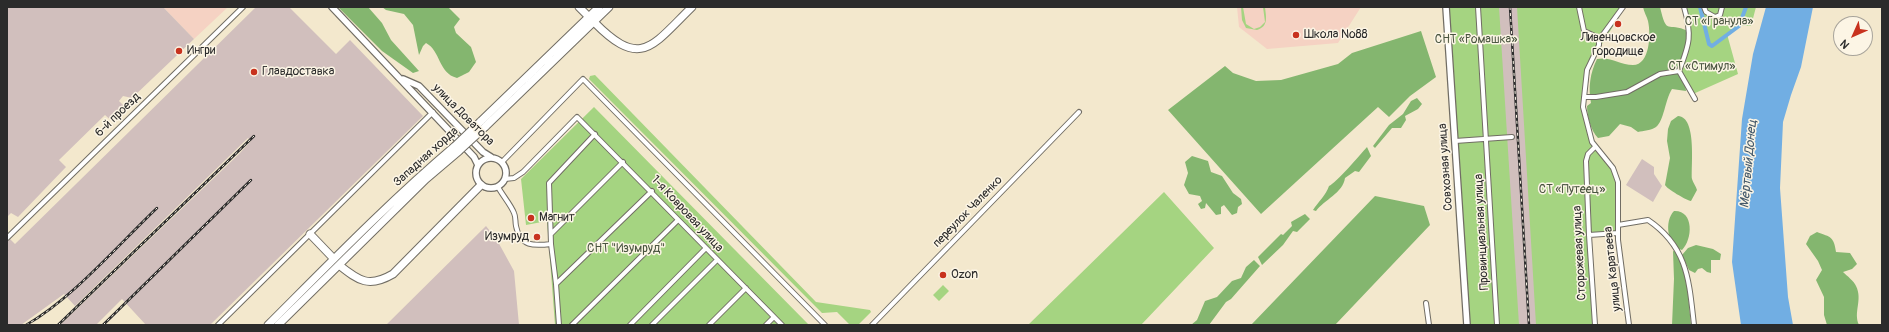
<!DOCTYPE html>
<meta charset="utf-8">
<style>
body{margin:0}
#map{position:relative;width:1889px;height:332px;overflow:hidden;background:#f3e8cd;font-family:Pangolin,sans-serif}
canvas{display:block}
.frame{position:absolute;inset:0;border:8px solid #2b2b2b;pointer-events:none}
.north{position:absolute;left:1833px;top:16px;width:40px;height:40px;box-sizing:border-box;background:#fcf5e5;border:1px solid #a8a49b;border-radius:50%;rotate:225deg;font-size:11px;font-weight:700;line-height:16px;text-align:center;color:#2b2b2b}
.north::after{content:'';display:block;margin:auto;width:14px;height:18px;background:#c8321e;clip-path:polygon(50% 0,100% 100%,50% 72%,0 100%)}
</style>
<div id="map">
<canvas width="1889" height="332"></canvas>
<div class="frame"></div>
<div class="north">N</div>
</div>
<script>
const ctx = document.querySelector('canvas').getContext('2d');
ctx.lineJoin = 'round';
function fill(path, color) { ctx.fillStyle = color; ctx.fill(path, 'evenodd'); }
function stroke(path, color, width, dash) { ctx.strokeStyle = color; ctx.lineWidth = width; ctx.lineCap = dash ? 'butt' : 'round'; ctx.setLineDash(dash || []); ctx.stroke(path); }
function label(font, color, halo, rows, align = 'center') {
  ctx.font = font + ' Pangolin,sans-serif'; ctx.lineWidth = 3; ctx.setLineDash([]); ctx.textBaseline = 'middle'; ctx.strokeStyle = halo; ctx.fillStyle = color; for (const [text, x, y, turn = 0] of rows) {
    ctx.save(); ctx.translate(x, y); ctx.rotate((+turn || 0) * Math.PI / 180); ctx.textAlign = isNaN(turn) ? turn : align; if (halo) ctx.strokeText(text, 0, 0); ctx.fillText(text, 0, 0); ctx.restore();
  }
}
const built = new Path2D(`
 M163 7H228L194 39Z
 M1237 7H1361L1338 43 1267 49 1239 27Z`);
const industrial = new Path2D(`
 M7 7H163L194 39 132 98 123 96 119 101 127 109 114 123 105 115 59 160 66 167 18 217 11 213 7 217Z
 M256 7H289L336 54 350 40 423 116 210 325H146L122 299 96 325H60L239 154 251 141 248 138 75 306 64 294 21 325H9L7 323V242L10 239 15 244Z
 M1497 7H1518L1537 325H1518Z
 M1642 159 1654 167V174L1662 186 1653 202 1626 185Z
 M486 226 497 240 514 271 519 325H386Z`);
const green = new Path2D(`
 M1241 7H1243L1246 24 1254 29 1260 27 1265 22 1263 7H1265C1266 17 1269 26 1257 30L1246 28 1242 20Z
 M1449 7H1499L1519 325H1470Z
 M1517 7H1625L1594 57 1590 68 1586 100V125L1592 142 1617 174 1619 232 1588 235 1594 325H1536Z
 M1683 7H1756L1751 26H1738L1727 34 1738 74 1693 94 1679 66 1683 60 1689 32Z
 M595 75 816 302 870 310 871 312 858 325H850L837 312 822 313 589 79 590 76Z
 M594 107 809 325H555L547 221 526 225 521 179Z
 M1164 192 1214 248 1141 325H1028Z
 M943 285 949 291 939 301 933 295Z`);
const forest = new Path2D(`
 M338 7H368L382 23 391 40 419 71 413 73 382 51Z
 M382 7H448L460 19 454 27 456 33 471 47 476 62 469 72 457 78C438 73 441 51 426 43L423 46 419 55 413 25 404 14 386 10Z
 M1643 7H1660C1667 37 1667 21 1688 31L1683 60 1678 73 1685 83 1686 91 1672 89C1665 100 1664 121 1656 127 1652 130 1643 131 1638 132L1631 127 1620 124 1609 136 1598 138C1591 131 1587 116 1587 106L1591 103C1588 88 1590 73 1597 59 1610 56 1620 65 1633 65 1650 65 1651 34 1648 21 1647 17 1644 12 1643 7Z
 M1421 31 1436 77 1410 96 1389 117 1378 107 1261 214 1168 110 1225 66 1233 73 1256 81 1281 80 1338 64 1352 53Z
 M1417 98 1422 104 1418 109 1405 116 1406 120 1401 128H1392L1375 148 1373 146 1389 125 1403 114 1411 101Z
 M1678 116C1697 117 1691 165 1692 179 1693 183 1696 186 1697 190L1691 201C1686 200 1667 189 1665 185L1670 158 1667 141 1668 129 1671 121Z
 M1367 147 1371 156 1359 172 1355 171 1345 178C1343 193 1324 200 1316 211L1313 210C1318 202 1326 195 1329 186 1336 183 1360 155 1367 147Z
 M1192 156 1208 161 1211 172 1222 176 1233 193 1241 199 1242 204 1238 207 1237 213 1232 215 1224 205 1221 207V214L1216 215 1206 203 1205 208 1201 209 1198 204 1202 201 1200 196 1189 194 1184 185 1188 173 1185 162Z
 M1375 196 1424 206 1430 225 1335 325H1251Z
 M1674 211C1694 210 1693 239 1682 250 1667 246 1664 221 1674 211Z
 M1305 214 1310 219 1297 232 1293 231 1283 245 1262 265 1258 257 1281 234 1283 235 1292 226 1291 222Z
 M1817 232C1831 237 1834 237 1836 252L1850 253 1857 264 1852 269 1843 272C1847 276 1854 281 1856 286 1863 300 1853 312 1859 325H1827L1824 315V297L1816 280 1822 270 1818 261 1806 244 1810 236Z
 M1696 245 1713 249 1721 254 1720 260H1711V273L1707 272 1702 268 1698 269 1695 273 1689 270 1682 255 1688 248Z
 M1673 251 1677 252 1686 274 1691 325H1672L1674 279Z
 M1254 260 1260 266 1231 299 1226 302 1209 325H1191L1197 320 1205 301 1217 297 1232 281 1241 278 1246 267Z`);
const water = new Path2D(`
 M1766 7H1813L1801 67 1791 95 1783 122 1780 188 1788 297 1793 325H1741L1732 262 1742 119 1753 54Z`);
const canal = new Path2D(`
 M1700 7 1709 44 1712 46 1739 26 1746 7`);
const street = new Path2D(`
 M1478 7 1497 325
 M1579 7 1584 31 1599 38V45L1587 70 1583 107 1592 142 1613 168 1618 182V240L1629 325
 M1704 7 1706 12 1715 17 1720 15 1722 7
 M1599 40 1623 7
 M1679 71 1695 99
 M1584 97H1596L1627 92 1660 74 1679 71C1690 43 1692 35 1684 7
 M1455 141 1512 137
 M502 162 583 79 825 325
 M505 179 514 178 523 172 577 117 782 325
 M498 187C503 196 511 205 514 213 516 217 515 221 516 226 520 247 534 246 551 244
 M1618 225 1648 220C1688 247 1689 281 1694 325
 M551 234 623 162
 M1589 235 1618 233
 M7 238 243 7
 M556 284 652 191
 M1426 303 1429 325
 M218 325 433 112
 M559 325 556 284 551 244 549 183 595 134
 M572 325 678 220
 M630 325 706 248
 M652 325 717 260
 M709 325 746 288
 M766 325 774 317
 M872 325 1079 112
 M1595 325 1589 235 1586 161 1588 154 1595 147`);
const secondary = new Path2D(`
 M332 7 474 157 478 165
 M1446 7 1467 325
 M403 79 419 86 483 152 491 157
 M476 173a15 15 0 1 1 30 0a15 15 0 1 1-30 0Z`);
const highway = new Path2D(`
 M579 7 589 17
 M594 22C641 70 652 46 692 7
 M480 122 599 7
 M485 127 609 7
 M310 234 334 259
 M339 265C359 281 369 288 393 274L481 185
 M268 325C329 264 389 202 455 146
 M278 325 426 179 459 151`);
const rail = new Path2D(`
 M1510 7 1529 325
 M26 325C72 299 118 245 157 208
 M58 325 254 136
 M103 325 251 180`);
const highwayBridge = new Path2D(`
 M455 146 480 122
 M459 151 485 127`);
const markers = [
 [1618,24,4,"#c8321e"],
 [1296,35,4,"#c8321e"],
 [179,51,4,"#c8321e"],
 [254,72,4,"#c8321e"],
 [531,218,4,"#c8321e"],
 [537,237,4,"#c8321e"],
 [943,275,4,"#c8321e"]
];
const parkNames = [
 ["СТ «Гранула»",1719,22],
 ["СНТ «Ромашка»",1476,40],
 ["СТ «Стимул»",1702,67],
 ["СТ «Путеец»",1572,190],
 ["СНТ \"Изумруд\"",626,249]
];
const poiNames = [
 ["Школа №88",1304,35],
 ["Ливенцовское",1618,38,"center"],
 ["городище",1618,52,"center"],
 ["Ингри",187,51],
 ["Главдоставка",262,72],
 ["Магнит",539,218],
 ["Изумруд",529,237,"right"],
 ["Ozon",951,275]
];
const streetNames = [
 ["6-й проезд",118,115,-44],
 ["улица Доватора",463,115,45],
 ["Западная хорда",426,157,-42],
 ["Совхозная улица",1446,167,-94],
 ["переулок Чаленко",968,212,-46],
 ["1-я Ковровая улица",687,214,47],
 ["Провинциальная улица",1482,232,-93],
 ["Сторожевая улица",1580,253,-93],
 ["улица Каратаева",1613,269,-96]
];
const waterNames = [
 ["Мёртвый Донец",1749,164,-85]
];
fill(built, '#f5d2c3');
fill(industrial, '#d1bfbd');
fill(green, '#a5d481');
fill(forest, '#84b66f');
fill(water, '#71aee3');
stroke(canal, '#71aee3', 4);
stroke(street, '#716d64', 6);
stroke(secondary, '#716d64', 8);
stroke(highway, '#716d64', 9);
stroke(street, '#fff', 4);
stroke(secondary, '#fff', 5.5);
stroke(highway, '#fff', 7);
stroke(rail, '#2b2b2b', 2.5);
stroke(rail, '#fcf5e5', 1, [3]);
stroke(highwayBridge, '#716d64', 9, []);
stroke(highwayBridge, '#fff', 7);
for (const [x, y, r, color] of markers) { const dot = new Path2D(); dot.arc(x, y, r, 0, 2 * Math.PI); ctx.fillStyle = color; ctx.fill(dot); stroke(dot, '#fcf5e5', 1.5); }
label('12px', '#4a5540', '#fcf5e5', parkNames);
label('12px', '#2b2b2b', '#fcf5e5', poiNames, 'left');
label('12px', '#2b2b2b', '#fcf5e5', streetNames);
label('italic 13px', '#44596b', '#fcf5e5', waterNames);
</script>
